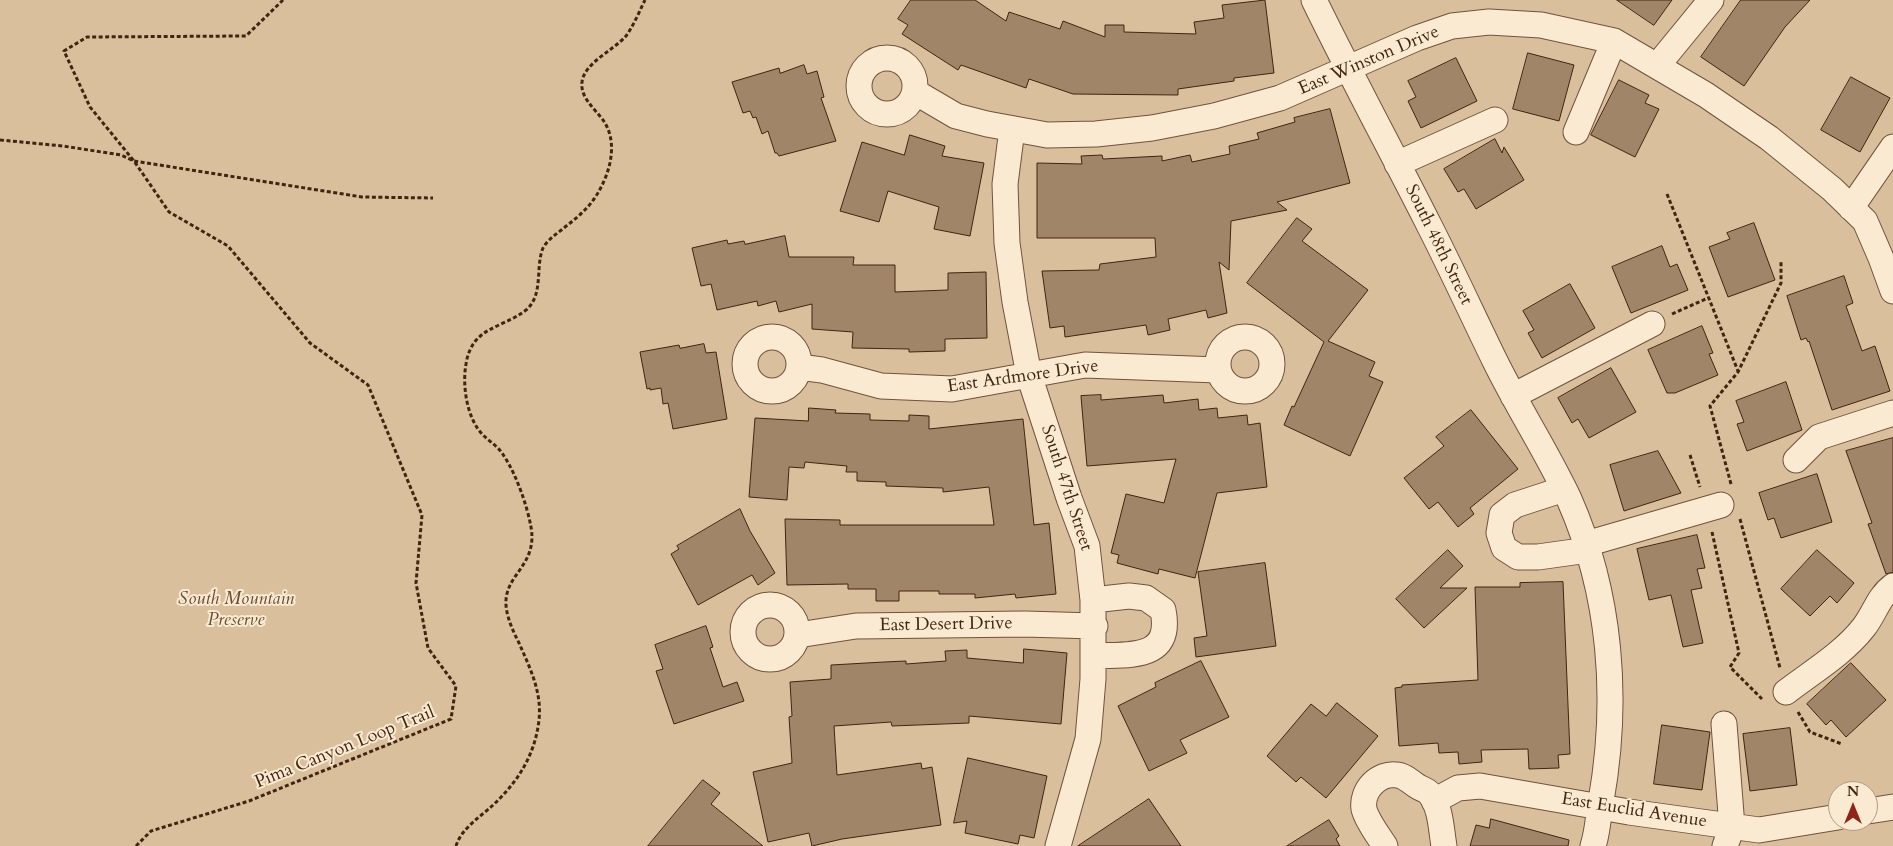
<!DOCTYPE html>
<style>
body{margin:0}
#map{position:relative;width:1893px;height:846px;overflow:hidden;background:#f8deb9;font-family:Cardo,serif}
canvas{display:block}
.north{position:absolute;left:1828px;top:781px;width:50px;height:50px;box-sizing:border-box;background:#faead2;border:1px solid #b09b85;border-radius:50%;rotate:0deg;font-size:14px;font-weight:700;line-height:20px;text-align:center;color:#422511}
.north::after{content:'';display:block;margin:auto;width:18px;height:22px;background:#8f2418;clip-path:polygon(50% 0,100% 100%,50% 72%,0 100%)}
</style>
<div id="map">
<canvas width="1893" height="846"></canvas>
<div class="north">N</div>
</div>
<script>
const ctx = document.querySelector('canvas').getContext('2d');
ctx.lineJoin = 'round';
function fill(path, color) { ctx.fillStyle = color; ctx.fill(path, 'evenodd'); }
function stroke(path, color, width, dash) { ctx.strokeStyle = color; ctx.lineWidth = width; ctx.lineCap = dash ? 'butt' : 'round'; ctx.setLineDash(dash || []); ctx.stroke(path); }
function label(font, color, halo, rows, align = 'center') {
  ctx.font = font + ' Cardo,serif'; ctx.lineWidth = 4; ctx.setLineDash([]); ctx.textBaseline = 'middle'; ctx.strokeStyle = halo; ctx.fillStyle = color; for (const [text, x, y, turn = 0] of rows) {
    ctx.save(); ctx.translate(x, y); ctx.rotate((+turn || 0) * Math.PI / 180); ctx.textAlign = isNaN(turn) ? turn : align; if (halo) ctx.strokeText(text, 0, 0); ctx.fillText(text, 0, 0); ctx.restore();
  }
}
const green = new Path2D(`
 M0 0H1893V846H0ZM1838 791H1868V821H1838Z`);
const building = new Path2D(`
 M911 0H975L1006 21 1009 12 1060 29 1063 21 1105 37V25H1124V32L1196 34 1194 22 1224 18 1222 5 1265 0 1274 73 1234 78V81L1178 89V95L1073 94 1029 79 1026 88 961 65 958 70 902 34 908 25 898 19Z
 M1617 0H1672L1654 25Z
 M1741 0H1810L1785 27 1744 86 1701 57Z
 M1528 53 1574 65 1559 121 1513 109Z
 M1456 58 1477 101 1421 128 1408 101 1416 97 1408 81Z
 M804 65 807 74 817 71 824 97 821 98 836 141 779 156 777 153H775L768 131 762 134 756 117 753 118 750 111 743 113 732 82 779 68 780 73Z
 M1851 77 1890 98 1860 152 1821 130Z
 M1619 80 1649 95 1645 103 1659 109 1635 157 1591 135Z
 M1330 109 1350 183 1277 202 1287 210 1231 221 1229 270 1219 262 1227 313 1208 318 1206 310 1168 319 1170 330 1148 335 1146 325 1065 337 1064 326 1050 328 1042 271 1099 270 1100 264 1156 257 1155 238H1037V163L1082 164 1081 156 1102 155 1103 159 1162 156V161L1190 155 1192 162 1230 154 1229 146 1259 139 1257 133 1295 122 1294 118Z
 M910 135 945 146 942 156 984 163 970 236 934 229 939 207 888 191 879 222 840 211 862 142 904 155Z
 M1495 139 1502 153 1504 147 1524 180 1476 209 1464 189 1458 192 1444 169Z
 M1297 218 1312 229 1302 241 1368 290 1328 341 1375 362 1369 376 1383 382 1350 456 1284 425 1292 406 1294 407 1324 342 1247 283Z
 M1754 223 1775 280 1728 297 1709 247 1730 239 1727 233Z
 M785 236 789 257H854L853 265H895V292L948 290V273L986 272 987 338 945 339V351L909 352V349L852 348 853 332 812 329V304L779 312 776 301 758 306 757 301 717 310 711 284 701 286 692 248 727 240 728 244 744 241 745 244Z
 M1662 246 1670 267 1677 264 1688 290 1631 313 1612 267Z
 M1844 276 1853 303 1846 306 1862 351 1875 346 1890 391 1832 410 1809 341 1808 342 1806 338 1801 340 1787 296Z
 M1570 284 1595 328 1542 358 1528 333 1534 330 1523 311Z
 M1702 326 1713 353 1709 354 1718 375 1675 393H1667L1648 350Z
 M704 344 706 353 716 352 727 419 673 429 668 403 663 404 661 388 650 390V388L647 389 640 352 679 345 680 348Z
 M1611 368 1636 412 1589 438 1578 419 1572 423 1558 398Z
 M1786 382 1802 430 1747 451 1737 424 1744 422 1736 401Z
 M1101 395V400L1163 395 1164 403 1198 399 1199 410 1217 408 1218 418 1247 415 1248 425 1260 423 1267 487 1217 493 1195 578 1159 569 1158 574 1117 563 1119 555 1111 553 1126 494 1164 503 1176 459 1087 466 1081 396Z
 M809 408 836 410 835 413 870 414V420L909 421V415L929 416V429L1023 419 1034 525 1049 523 1056 594 1016 598 1015 594 975 598V594H939V591H899V601H876V589H848V584L787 585 785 519 840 520V525H994L989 487 943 492V488L886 486V482L857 481V472H846L847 466 805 462 804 468 789 467 787 500 749 497 755 418 808 421Z
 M1471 410 1518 469 1470 508 1474 514 1458 527 1438 502 1429 509 1404 478 1444 446 1436 437Z
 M1893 438V572L1886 574 1868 524 1872 523 1846 451Z
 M1658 451 1681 493 1624 511 1610 465Z
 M1817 474 1832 522 1781 538 1774 518 1768 520 1759 493Z
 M740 509 750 531 775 573 758 585 752 575 698 605 671 554 679 549 677 546Z
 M1697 535 1705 568 1697 569 1702 588 1691 590 1703 643 1683 647 1671 595 1649 600 1637 549Z
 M1448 550 1463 566 1440 588H1467L1424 628 1396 599Z
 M1817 550 1854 583 1837 603 1830 596 1810 616 1781 589Z
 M1265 563 1276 646 1196 657 1194 638 1207 636 1198 572Z
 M1563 582 1570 754 1558 755 1559 768 1529 769 1528 749 1481 750 1482 762 1459 764 1458 752 1439 753 1438 743 1399 746 1395 688 1402 687V685L1478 680 1475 587H1520V583Z
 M706 626 713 647 710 648 723 687 737 682 744 701 674 724 656 671 663 669 655 645Z
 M1024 649 1067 653 1061 724 969 716V723L892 726 891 722 834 726 837 775 921 763 922 769 932 767 941 825 842 839 812 846 809 833 768 842 753 772 792 763 789 717 792 716 790 682 831 679V665L884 662 906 661V664L946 661 945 651 967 650V658L1023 663Z
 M1201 661 1229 717 1180 740 1187 753 1149 771 1118 706 1156 687 1155 683Z
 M1851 663 1886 700 1846 737 1831 720 1826 725 1807 704Z
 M1337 703 1378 736 1326 798 1301 777 1296 782 1267 756 1311 704 1326 716Z
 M1662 725 1710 732 1702 790 1654 784Z
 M1790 728 1797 785 1750 791 1743 734Z
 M968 758 1047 776 1034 838 1020 835 1018 844 965 833 967 821 954 823Z
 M703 780 720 793 711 804 763 846H648Z
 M1149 799 1181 846H1078Z
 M1491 819 1569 840 1568 846H1470L1476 825 1489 828Z
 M1329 820 1339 836 1336 839 1340 846H1287Z`);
const path = new Path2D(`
 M0 140 63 146 121 155 134 161 362 197 433 198
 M1667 194 1738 371
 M1672 314 1708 298
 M1690 455 1700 487
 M1731 484 1710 406 1738 372 1781 283V262
 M1740 519 1780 668
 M1712 532 1739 653 1730 667 1762 699
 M1798 712 1810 732 1842 744
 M136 846 151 831 249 801 451 719 456 686 428 648 416 583 422 515 368 385 310 343 228 246 169 212 134 161 90 107 64 51 87 37 246 36 283 0
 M456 846C461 829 480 817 492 806 518 782 535 755 539 720 542 692 530 668 519 643 513 631 507 618 506 605 504 574 538 566 531 527 527 505 516 474 504 456 499 447 490 442 483 435 467 419 462 386 466 364 472 326 502 329 526 310 544 295 535 267 543 248 548 239 557 234 565 227 578 217 591 206 599 191 611 170 618 141 603 120 594 108 580 97 582 82 584 63 614 50 626 36 634 25 639 12 645 0`);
const minor = new Path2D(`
 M1314 0C1351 76 1391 150 1429 225 1452 270 1473 316 1495 361 1518 408 1547 452 1569 499 1611 594 1619 699 1601 801 1598 816 1598 831 1593 846
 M859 86a28 28 0 1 1 56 0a28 28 0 1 1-56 0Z
 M1657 66 1711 0
 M915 92 956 116 987 124 1047 135 1096 134 1152 128 1214 116 1280 98 1417 38 1452 26 1489 22 1541 25 1614 41 1706 95 1769 138 1832 189 1865 221 1881 258 1893 291
 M1012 129 1005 184 1007 243 1015 302 1029 375 1069 498 1087 546 1093 600V679L1088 739 1058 846
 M1576 132 1614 41
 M1397 164 1495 120
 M1851 208 1893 147
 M745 364a27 27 0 1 1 54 0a27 27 0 1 1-54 0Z
 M1218 364a27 27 0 1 1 54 0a27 27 0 1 1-54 0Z
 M799 367 822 370 881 386 952 389 1085 365 1218 370
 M1513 396 1652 324
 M1796 460 1819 437 1893 413
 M1564 489 1515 505 1502 515 1499 533 1504 548 1518 557H1538L1588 550
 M1586 544 1721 505
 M1093 600 1129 596 1146 598 1163 610C1173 661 1129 654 1094 656
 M743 632a27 27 0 1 1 54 0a27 27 0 1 1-54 0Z
 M798 635 856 626 1025 624 1095 626
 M1786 692C1812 672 1844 653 1864 627 1875 613 1878 597 1893 586
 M1724 724 1732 827 1725 846
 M1434 801 1458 788 1480 786 1629 812 1759 830 1838 817
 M1868 811 1893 807
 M1385 846C1378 835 1367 821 1364 809 1361 790 1379 772 1397 775 1406 776 1410 782 1417 786 1421 789 1427 790 1430 794 1441 808 1441 829 1444 846`);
const streetNames = [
 ["East Winston Drive",1369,61,-23],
 ["South 48th Street",1438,245,64],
 ["East Ardmore Drive",1023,377,-8],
 ["South 47th Street",1066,488,72],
 ["East Desert Drive",946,625,-1],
 ["Pima Canyon Loop Trail",345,748,-22],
 ["East Euclid Avenue",1634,811,9]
];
const parkNames = [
 ["South Mountain",236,600],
 ["Preserve",236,621]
];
fill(green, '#d9bf9c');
fill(building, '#a18568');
stroke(building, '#422511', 1);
stroke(minor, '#70533b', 27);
stroke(path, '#422511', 3, [4, 2.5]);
stroke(minor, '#faead2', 25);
label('18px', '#422511', '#faead2', streetNames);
label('italic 18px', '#684c34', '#faead2', parkNames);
</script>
